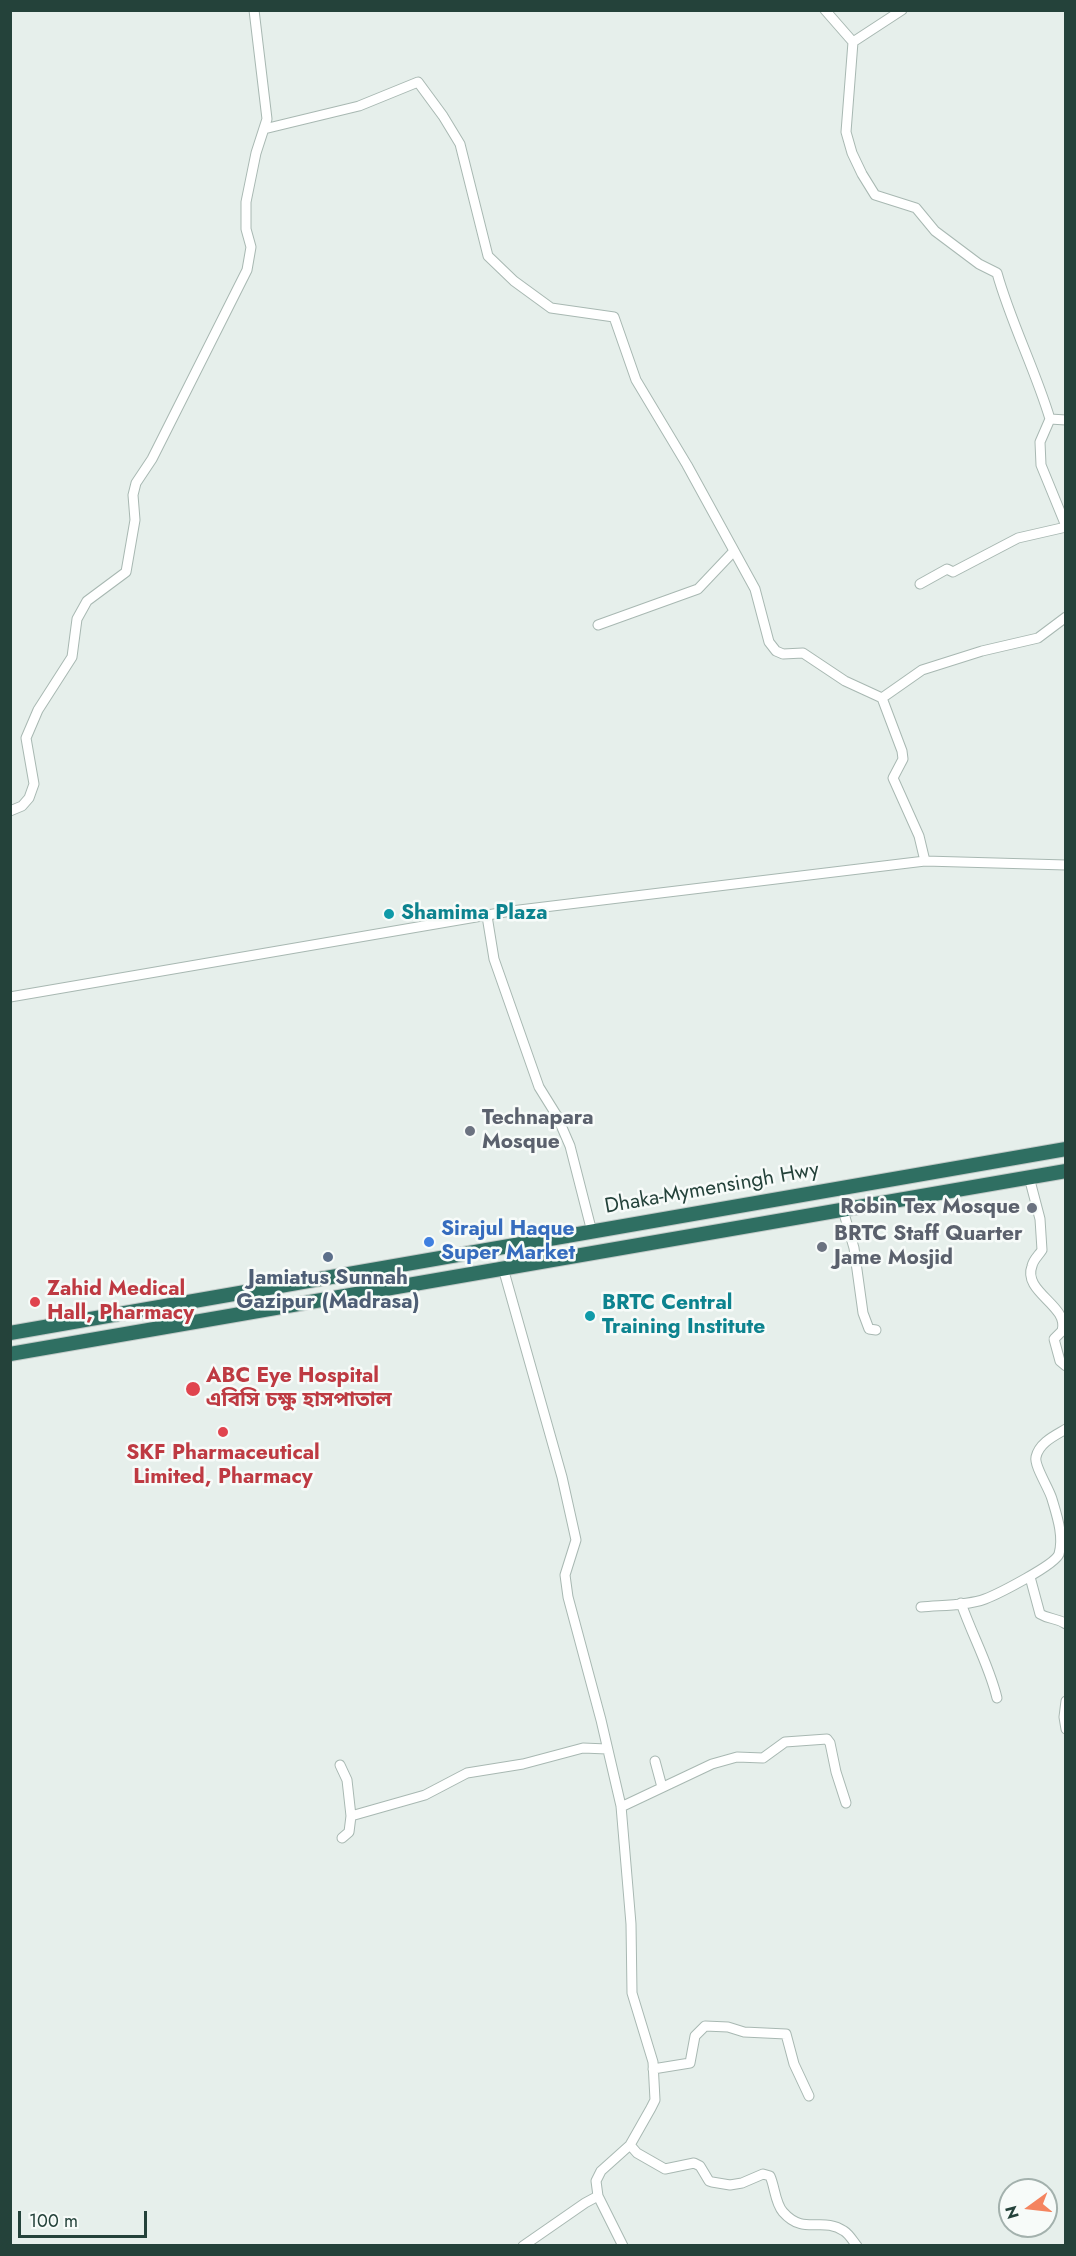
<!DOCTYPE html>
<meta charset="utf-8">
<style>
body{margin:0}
#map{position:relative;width:1076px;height:2256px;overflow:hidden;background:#e6efeb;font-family:Jost,sans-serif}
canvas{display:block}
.frame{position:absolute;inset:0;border:12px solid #24423a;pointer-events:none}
.north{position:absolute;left:998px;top:2178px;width:60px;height:60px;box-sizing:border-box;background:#f7fbf9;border:2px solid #a3b1ad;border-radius:50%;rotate:255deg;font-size:16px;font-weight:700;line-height:24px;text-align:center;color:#24423a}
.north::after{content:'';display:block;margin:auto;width:21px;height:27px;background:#f4845f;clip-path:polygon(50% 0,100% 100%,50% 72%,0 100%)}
.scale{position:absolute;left:18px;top:2211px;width:129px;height:27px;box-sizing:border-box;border:3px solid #24423a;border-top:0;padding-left:8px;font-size:18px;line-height:21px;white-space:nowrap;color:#24423a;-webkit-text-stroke:4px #f7fbf9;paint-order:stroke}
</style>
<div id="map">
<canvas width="1076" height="2256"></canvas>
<div class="frame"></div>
<div class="north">N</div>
<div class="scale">100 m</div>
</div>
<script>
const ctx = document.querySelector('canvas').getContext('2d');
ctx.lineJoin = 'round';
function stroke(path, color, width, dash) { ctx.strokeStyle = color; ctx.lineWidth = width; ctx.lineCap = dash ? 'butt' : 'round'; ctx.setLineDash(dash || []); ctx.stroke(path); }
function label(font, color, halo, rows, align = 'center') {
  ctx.font = font + ' Jost,"Noto Sans Bengali",sans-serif'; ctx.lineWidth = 5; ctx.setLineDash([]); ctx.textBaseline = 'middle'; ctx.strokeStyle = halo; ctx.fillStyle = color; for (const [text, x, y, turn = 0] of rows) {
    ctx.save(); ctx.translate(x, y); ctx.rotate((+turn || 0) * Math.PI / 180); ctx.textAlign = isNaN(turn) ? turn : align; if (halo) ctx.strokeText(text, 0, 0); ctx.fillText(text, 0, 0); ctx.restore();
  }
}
const minor = new Path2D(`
 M825 10 853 42 846 132 852 153 862 174 875 195 916 208 935 231 979 264 997 273C1011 323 1035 369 1050 419L1040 442 1041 465 1066 526
 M853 42 902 10
 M264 129 359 106 418 82 443 116 460 144 488 256 514 281 551 308 614 317 636 380 687 465 755 589 769 642 776 651 783 654 803 653 845 681 882 698 922 670 982 651 1038 638 1066 617
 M1050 419 1066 420
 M920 584 947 569 953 572 1018 538 1066 527
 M598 625 698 589 733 552
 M882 698 902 751 903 759 893 778 919 836 925 861
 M10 811 22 806 29 798 34 784 26 738 38 710 72 657 77 619 87 601 126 572 135 520 133 495 136 483 152 459 247 270 251 247 246 229V202L256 153 267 119 254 10
 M487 916 494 959 539 1087 557 1116 570 1146 592 1232
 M10 997 511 911 925 861 1066 865
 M1029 1177 1040 1219 1042 1250C1039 1255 1033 1260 1032 1266 1022 1292 1070 1306 1062 1331L1054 1339 1060 1361 1066 1366
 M843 1210 854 1248 863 1313 869 1329 876 1330
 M503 1268 562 1477 576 1540 565 1575 568 1597 601 1720 621 1806 631 1924 632 1993 653 2062 655 2100 651 2108 630 2145 601 2171 596 2181 598 2196 623 2246
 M1030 1577 1040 1614C1050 1620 1055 1617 1066 1624
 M961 1603C972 1635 989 1665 997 1698
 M921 1607C940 1605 966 1606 985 1599 998 1594 1055 1565 1059 1554 1064 1536 1057 1516 1052 1499 1049 1488 1034 1466 1036 1457 1039 1443 1054 1436 1066 1429
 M1066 1701 1064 1717 1066 1729
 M655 1761 662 1787
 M340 1765 347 1780 351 1816
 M621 1807 712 1764 737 1757 763 1758 785 1742 827 1739 830 1743 836 1772 846 1803
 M342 1838 349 1832 351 1816 425 1795 467 1773 523 1764 583 1748 607 1749
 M653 2069 690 2063 695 2036 705 2026 728 2027 744 2032 786 2034 794 2064 809 2096
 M630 2145 637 2153 665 2169 694 2163 700 2166 709 2181 712 2182 730 2185 742 2183 763 2174 770 2176C775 2187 775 2203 783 2212 804 2236 822 2216 844 2231 849 2234 853 2241 857 2246
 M523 2246 585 2203 598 2196`);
const highway = new Path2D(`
 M10 1333 1066 1149
 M10 1354 1066 1171`);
const markers = [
 [389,914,6,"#0f9aa8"],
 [470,1131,6,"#6b7280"],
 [1032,1208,6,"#6b7280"],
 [429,1242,6,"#3f7fe0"],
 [822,1247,6,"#6b7280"],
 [328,1257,6,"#5c6f8a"],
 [35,1302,6,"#e0444e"],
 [590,1316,6,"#0f9aa8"],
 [193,1389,8,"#e0444e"],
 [223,1432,6,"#e0444e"]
];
const cultureNames = [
 ["Shamima Plaza",401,914],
 ["BRTC Central",602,1304],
 ["Training Institute",602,1328]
];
const worshipNames = [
 ["Technapara",482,1119],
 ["Mosque",482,1143],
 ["Robin Tex Mosque",1020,1208,"right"],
 ["BRTC Staff Quarter",834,1235],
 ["Jame Mosjid",834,1259]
];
const streetNames = [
 ["Dhaka-Mymensingh Hwy",712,1189,-10]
];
const shopNames = [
 ["Sirajul Haque",441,1230],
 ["Super Market",441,1254]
];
const serviceNames = [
 ["Jamiatus Sunnah",328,1279],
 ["Gazipur (Madrasa)",328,1303]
];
const healthNames = [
 ["Zahid Medical",47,1290],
 ["Hall, Pharmacy",47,1314],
 ["ABC Eye Hospital",206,1377],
 ["এবিসি চক্ষু হাসপাতাল",206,1401],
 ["SKF Pharmaceutical",223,1454,"center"],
 ["Limited, Pharmacy",223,1478,"center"]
];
stroke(minor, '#a8b8b2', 11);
stroke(highway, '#c2cac8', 16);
stroke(minor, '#fff', 9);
stroke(highway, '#2f6f62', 14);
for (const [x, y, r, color] of markers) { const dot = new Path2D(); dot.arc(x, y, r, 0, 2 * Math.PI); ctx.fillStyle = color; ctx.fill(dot); stroke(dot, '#f7fbf9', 2); }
label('bold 21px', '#0d838f', '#f7fbf9', cultureNames, 'left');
label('bold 21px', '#5b616d', '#f7fbf9', worshipNames, 'left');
label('21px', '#24423a', '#f7fbf9', streetNames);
label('bold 21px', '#366cbe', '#f7fbf9', shopNames, 'left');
label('bold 21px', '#4e5e75', '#f7fbf9', serviceNames);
label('bold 21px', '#be3a42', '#f7fbf9', healthNames, 'left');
</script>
